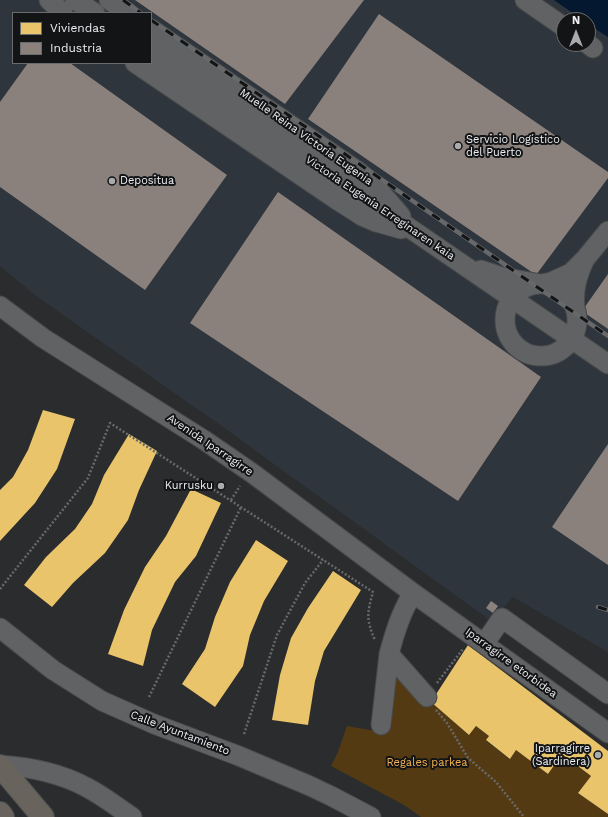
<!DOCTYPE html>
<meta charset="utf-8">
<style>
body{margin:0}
#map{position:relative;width:608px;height:817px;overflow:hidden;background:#2a2c2e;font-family:"Work Sans",sans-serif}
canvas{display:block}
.legend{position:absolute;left:12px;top:12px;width:140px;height:52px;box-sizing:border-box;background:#131416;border:1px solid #6a6c6e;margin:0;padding:5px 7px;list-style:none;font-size:12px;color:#edeff2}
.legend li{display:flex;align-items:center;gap:8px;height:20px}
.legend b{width:20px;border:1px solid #6a6c6e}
.north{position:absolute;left:556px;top:12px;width:40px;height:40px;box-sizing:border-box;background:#131416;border:1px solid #6a6c6e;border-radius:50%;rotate:0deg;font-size:11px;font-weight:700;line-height:16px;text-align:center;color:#edeff2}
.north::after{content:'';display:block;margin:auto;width:14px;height:18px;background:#a9abad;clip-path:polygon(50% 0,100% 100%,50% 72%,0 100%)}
</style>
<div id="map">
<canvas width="608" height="817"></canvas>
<ul class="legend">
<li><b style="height:11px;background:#e9c46a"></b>Viviendas</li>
<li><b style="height:11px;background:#8a817c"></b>Industria</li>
</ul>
<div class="north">N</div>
</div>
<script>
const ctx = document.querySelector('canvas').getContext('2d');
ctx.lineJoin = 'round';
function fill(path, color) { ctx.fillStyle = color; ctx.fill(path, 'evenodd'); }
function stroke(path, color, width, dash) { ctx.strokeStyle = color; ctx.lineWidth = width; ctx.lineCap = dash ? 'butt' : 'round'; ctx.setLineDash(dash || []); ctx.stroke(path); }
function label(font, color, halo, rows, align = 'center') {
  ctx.font = font + ' "Work Sans",sans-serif'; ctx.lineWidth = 4; ctx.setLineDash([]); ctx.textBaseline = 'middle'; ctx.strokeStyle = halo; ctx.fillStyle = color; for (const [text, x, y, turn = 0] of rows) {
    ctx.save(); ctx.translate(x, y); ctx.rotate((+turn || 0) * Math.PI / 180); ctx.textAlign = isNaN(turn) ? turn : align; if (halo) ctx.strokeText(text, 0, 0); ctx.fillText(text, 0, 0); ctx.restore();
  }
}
const built = new Path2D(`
 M0 0H554L583 20H564V44H588V24L608 37V652L513 597 491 621 220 425 36 296 0 266ZM13 13H151V63H13Z`);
const green = new Path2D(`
 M391 675 431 702 469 735 476 726 489 736 486 741 510 759 516 750 548 774 562 754 591 776 578 793 608 814V817H421L404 805 331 766 338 752 347 726 387 733Z`);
const water = new Path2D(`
 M554 0H608V37L588 24V20H583Z`);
const homes = new Path2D(`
 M43 410 75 419 57 469 35 503 0 541V490L13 477 28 450Z
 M129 434 157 451 139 490 128 520 105 553 73 583 52 607 24 585 46 557 75 529 92 504 104 475Z
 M191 489 221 503 196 556 175 582 152 630 143 666 108 654 124 610 145 567 166 536Z
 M256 540 288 561 264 601 250 635 243 666 215 707 182 684 205 649 215 617 230 582Z
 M333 571 361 590 324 651 315 681 308 725 272 720 280 675 291 638 308 608Z
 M468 645 608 751V814L578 793 591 776 562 754 548 774 516 750 510 759 486 740 489 736 476 726 469 735 431 702Z`);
const industry = new Path2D(`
 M135 0H364L285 104Z
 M379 14 608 172V178L536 275 308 119Z
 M28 63H70L227 175 145 290 0 187V102Z
 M278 192 541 377 458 501 190 323Z
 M608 274V329L582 311Z
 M608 444V565L552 527Z
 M491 601 498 606 493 613 486 608Z`);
const path = new Path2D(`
 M231 500 240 486
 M0 589 88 478 110 423 373 592C367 613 366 620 375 640
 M437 683 463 649
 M149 697 241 507
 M436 710 447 723 468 758 496 782 524 817
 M244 734 277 635 305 583 323 560`);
const minor = new Path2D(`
 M49 0 63 13
 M75 0 95 13
 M109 0 128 13
 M525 0 564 27
 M151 29 359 172C375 185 387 199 401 216
 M588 44 593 48
 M151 51 608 364
 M135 63 337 200 362 216 376 222 401 229
 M585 259 608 231
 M481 270 502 277 541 284 551 282 571 273 585 259C577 276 573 290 575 308
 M505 320a36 36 0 1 1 72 0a36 36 0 1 1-72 0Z
 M0 306 43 338 204 440 252 473 413 593 608 733
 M0 628 53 670 102 701 154 724 239 756 310 786 331 796 371 817
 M484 644 502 618 608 694
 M389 654C395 632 401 612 413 593
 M381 725 389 654 427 697
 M0 765C29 767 60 773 86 787 102 795 117 807 132 817`);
const highway = new Path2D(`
 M0 766 43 817
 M0 813 3 817`);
const rail = new Path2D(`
 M123 0 141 13
 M151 20 608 336
 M598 607 608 610`);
const markers = [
 [458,146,4,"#a9abad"],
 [112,181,4,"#a9abad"],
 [221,486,4,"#a9abad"],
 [598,755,4,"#a9abad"]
];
const streetNames = [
 ["Muelle Reina Victoria Eugenia",306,137,35],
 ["Victoria Eugenia Erreginaren kaia",380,208,34],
 ["Avenida Iparragirre",210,445,34],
 ["Iparragirre etorbidea",511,663,36],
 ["Calle Ayuntamiento",180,733,21]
];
const poiNames = [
 ["Servicio Logístico",466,140],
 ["del Puerto",466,153],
 ["Depositua",120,181],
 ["Kurrusku",213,486,"right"],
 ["Iparragirre",590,749,"right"],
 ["(Sardinera)",590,762,"right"]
];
const parkNames = [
 ["Regales parkea",427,763]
];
fill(built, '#2e353c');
fill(green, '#543a12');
fill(water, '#041830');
fill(homes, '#e9c46a');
fill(industry, '#8a817c');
stroke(minor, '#47494b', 21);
stroke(highway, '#47494b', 24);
stroke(path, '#68696a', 2.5, [2, 2]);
stroke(minor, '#616264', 19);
stroke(highway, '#68635d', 22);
stroke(rail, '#66686a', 4.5);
stroke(rail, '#131416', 3, [9]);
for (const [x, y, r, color] of markers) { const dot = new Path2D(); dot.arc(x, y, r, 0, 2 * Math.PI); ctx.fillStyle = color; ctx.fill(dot); stroke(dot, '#131416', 1.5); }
label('11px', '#edeff2', '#131416', streetNames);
label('11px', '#edeff2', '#131416', poiNames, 'left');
label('11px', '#f4b151', '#131416', parkNames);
</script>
